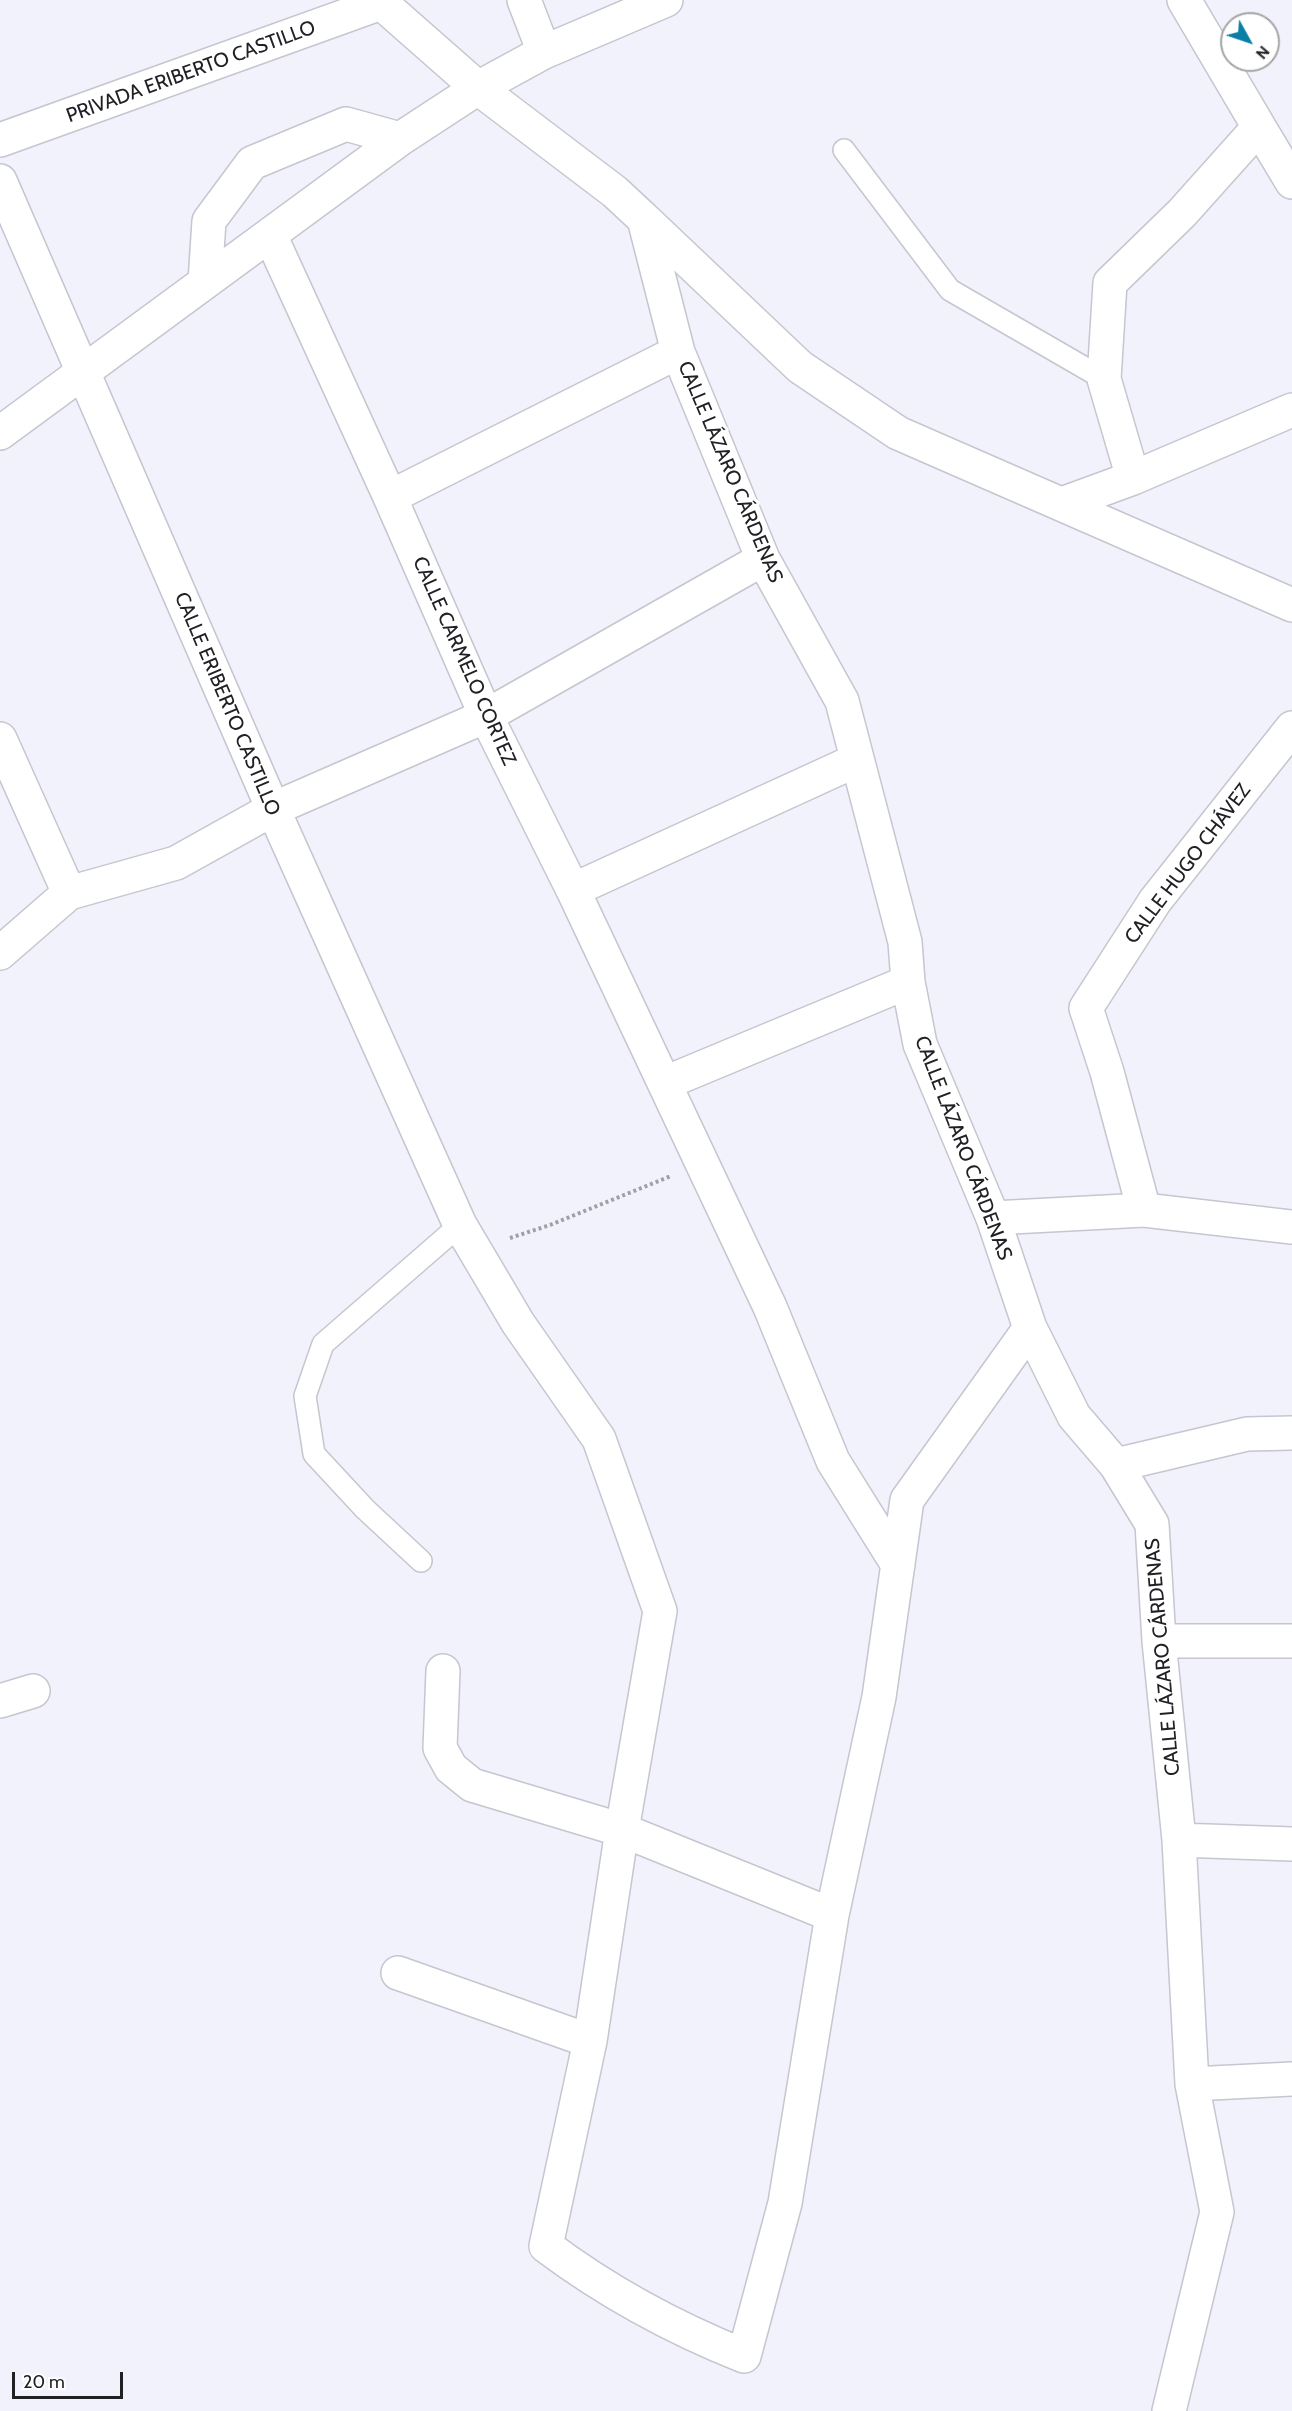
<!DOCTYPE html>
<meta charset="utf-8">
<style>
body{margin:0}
#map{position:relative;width:1292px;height:2411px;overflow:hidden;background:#f1f2fb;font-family:Cabin,sans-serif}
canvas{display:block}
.north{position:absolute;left:1220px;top:12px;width:60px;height:60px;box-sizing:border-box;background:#fff;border:2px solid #a6a6a8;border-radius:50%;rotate:130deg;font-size:16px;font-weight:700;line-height:24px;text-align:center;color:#212125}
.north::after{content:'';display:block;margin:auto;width:21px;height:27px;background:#097fa6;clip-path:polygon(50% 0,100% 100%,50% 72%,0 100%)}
.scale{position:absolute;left:12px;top:2372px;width:111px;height:27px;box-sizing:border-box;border:3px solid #212125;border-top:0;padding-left:8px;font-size:18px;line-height:21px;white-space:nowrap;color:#212125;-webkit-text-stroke:4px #fff;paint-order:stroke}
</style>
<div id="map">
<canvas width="1292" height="2411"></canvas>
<div class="north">N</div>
<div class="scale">20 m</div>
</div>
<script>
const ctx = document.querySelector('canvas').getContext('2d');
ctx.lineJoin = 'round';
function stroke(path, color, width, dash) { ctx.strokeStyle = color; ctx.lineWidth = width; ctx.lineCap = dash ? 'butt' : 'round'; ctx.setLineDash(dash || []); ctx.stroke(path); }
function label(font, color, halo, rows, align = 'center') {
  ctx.font = font + ' Cabin,sans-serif'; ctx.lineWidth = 6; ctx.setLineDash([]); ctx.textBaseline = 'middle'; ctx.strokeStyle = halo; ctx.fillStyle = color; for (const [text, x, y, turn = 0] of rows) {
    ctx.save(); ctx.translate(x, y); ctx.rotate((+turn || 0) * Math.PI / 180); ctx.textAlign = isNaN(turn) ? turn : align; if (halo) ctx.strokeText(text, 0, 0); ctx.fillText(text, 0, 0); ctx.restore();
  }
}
const path = new Path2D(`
 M510 1238 550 1225 671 1176`);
const service = new Path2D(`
 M844 150 950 290 1104 379
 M421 1561 365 1509 314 1454 305 1396 323 1344 460 1225`);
const minor = new Path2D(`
 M378 0 478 88 615 192 644 219 678 352 763 559 842 701 905 942 908 982 920 1044 993 1218 1030 1328 1074 1416 1116 1465 1152 1524 1159 1641 1179 1840 1192 2084 1217 2212 1169 2411
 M524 0 544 52
 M1259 127 1292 182
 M0 140 381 3
 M0 181 273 809 460 1225 518 1323 599 1439 660 1611 622 1830 590 2041 546 2246C606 2291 674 2328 744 2356L785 2203 832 1915 879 1697 907 1500 1030 1328
 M644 219 800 367 898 433 1292 605
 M270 235 390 497 486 716 573 890 770 1307 833 1461 898 1565
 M205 282 209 221 252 163 346 124 400 139
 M0 433 400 139 478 88 544 52 666 0
 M1133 478 1104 379 1110 283 1182 213 1259 127 1184 0
 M390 497 678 352
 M1062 504 1133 478 1292 410
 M0 739 69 893
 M573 890 857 760
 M0 953 69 893 176 863 273 809 486 716 763 559
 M665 1083 908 982
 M1144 1210 1107 1072 1086 1008 1155 901 1292 728
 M993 1218 1144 1210 1292 1227
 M1116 1465 1247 1434 1292 1433
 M1159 1641H1292
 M443 1671 440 1748 451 1768 472 1785 622 1830 832 1915
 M0 1701 33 1691
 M1179 1840 1292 1844
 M398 1973 590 2041
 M1192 2084 1292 2079`);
const streetNames = [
 ["PRIVADA ERIBERTO CASTILLO",191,72,-20],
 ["CALLE LÁZARO CÁRDENAS",730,472,67],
 ["CALLE CARMELO CORTEZ",464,661,66],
 ["CALLE ERIBERTO CASTILLO",227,704,67],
 ["CALLE HUGO CHÁVEZ",1188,864,-53],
 ["CALLE LÁZARO CÁRDENAS",963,1148,69],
 ["CALLE LÁZARO CÁRDENAS",1163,1657,-95]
];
stroke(service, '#c5c6cf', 24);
stroke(minor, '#c5c6cf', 36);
stroke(path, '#9fa0a7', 4, [3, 3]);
stroke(service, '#fff', 21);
stroke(minor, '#fff', 33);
label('20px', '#212125', '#fff', streetNames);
</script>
